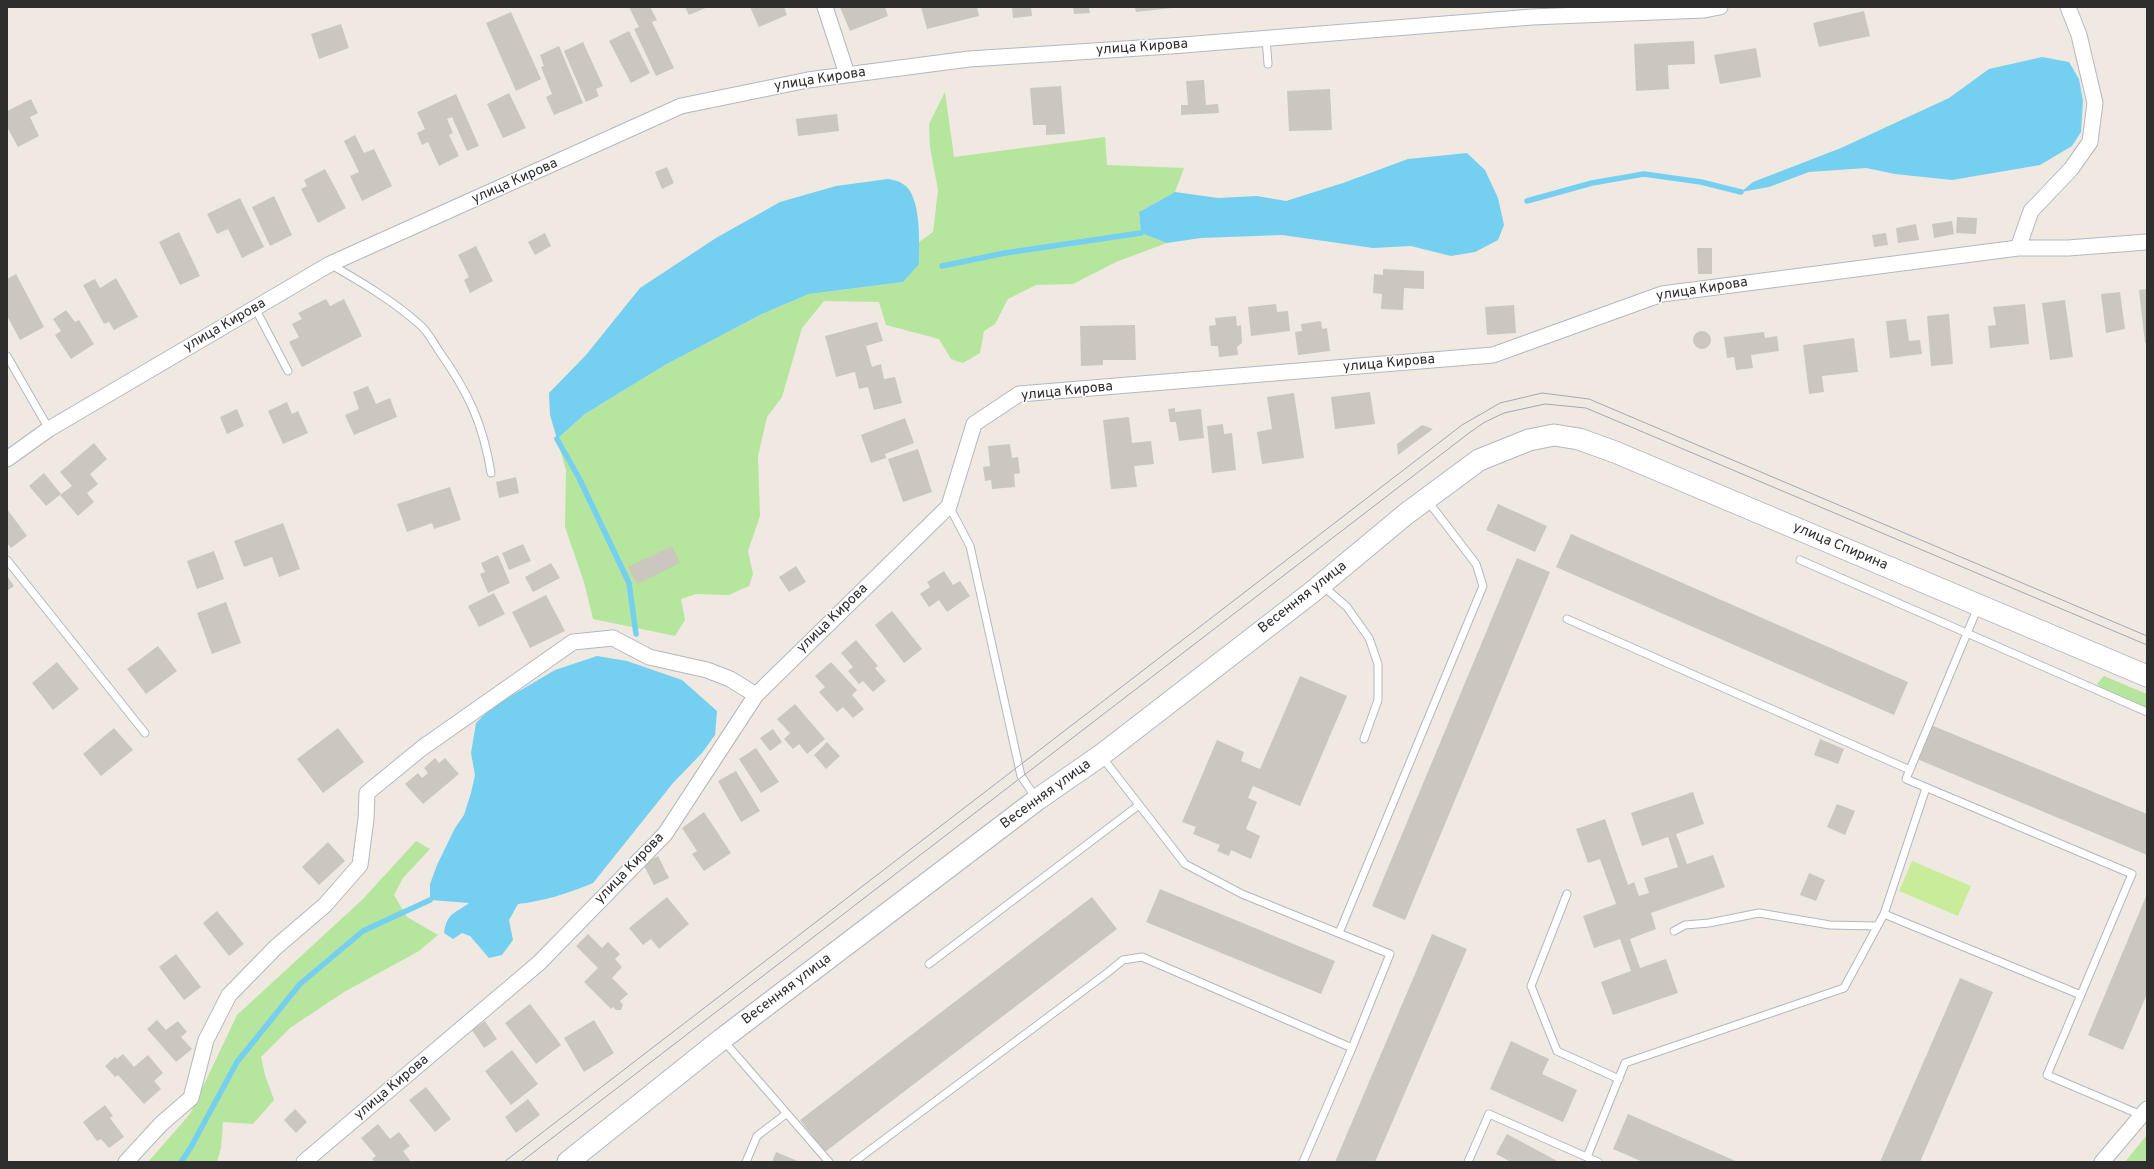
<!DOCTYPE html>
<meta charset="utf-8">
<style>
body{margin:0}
#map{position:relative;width:2154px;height:1169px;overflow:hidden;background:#efe9e1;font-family:Overpass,sans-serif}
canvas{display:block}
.frame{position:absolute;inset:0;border:8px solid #2e2e2e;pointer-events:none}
</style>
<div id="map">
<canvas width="2154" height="1169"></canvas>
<div class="frame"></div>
</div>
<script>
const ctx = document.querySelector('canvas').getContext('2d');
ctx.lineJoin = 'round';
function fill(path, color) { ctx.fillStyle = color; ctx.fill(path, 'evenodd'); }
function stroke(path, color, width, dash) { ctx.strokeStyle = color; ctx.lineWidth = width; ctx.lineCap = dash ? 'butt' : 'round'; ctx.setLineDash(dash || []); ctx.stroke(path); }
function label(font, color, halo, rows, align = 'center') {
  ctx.font = font + ' Overpass,sans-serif'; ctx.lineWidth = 3; ctx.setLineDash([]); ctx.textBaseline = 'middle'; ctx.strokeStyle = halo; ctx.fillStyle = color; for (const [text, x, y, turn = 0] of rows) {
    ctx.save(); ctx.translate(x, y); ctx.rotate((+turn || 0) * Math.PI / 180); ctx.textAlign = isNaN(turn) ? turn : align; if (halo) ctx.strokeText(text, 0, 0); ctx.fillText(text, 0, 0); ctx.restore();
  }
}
const green = new Path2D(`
 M945 92 954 157 1105 137 1107 165 1184 168 1175 192 1139 212 1141 233 1167 243 1116 262 1073 284 1036 285 1008 299 995 324 984 331 980 353 963 363 951 359 939 339 886 325 879 302 824 301 802 328 782 397 767 417 758 456 760 516 748 551 753 574 749 586 729 595 696 594 681 599 685 620 675 636 593 619 584 582 565 527 566 470 557 439 585 414 665 365 762 314 809 294 903 282 918 264 919 242 933 232 938 190 930 147 929 124Z
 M2104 676 2147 694V708L2103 690 2097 684Z
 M416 841 430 849 403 878 394 895 407 917 438 935 419 951 344 992 290 1028 261 1057 265 1075 274 1100 253 1124 223 1122 221 1148 217 1162H148L190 1114 237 1015 363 899Z
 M2147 1135V1162H2125L2146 1136Z`);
const pitch = new Path2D(`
 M1912 861 1971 886 1958 916 1899 891Z`);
const water = new Path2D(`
 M2042 57 2069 62 2079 79 2083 101 2081 132 2072 146 2040 165 1952 180 1895 174 1866 168 1809 172 1769 187 1741 192 1753 182 1841 148 1949 98 1989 69Z
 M1467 153 1485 170 1498 198 1504 225 1498 240 1475 252 1451 256 1411 246 1373 248 1282 235 1201 238 1167 243 1141 233 1139 212 1175 192 1218 198 1257 196 1286 201 1343 183 1408 159Z
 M888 179C893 180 899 181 903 184 922 195 919 245 919 264L903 282 809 294 762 314 665 365 585 414 557 439 550 415 549 393 586 355 640 288 716 238 780 202 836 186Z
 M597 656 627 661 682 680 717 711 715 735 702 753 673 783 593 883C569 893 544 901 518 904L509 920 513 940 502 955 489 958 470 936 462 933 453 939 444 933C447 912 455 914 469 903L430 900V884L437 865 455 828 464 815 471 793 475 775 471 753 476 723 492 707 555 670Z`);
const stream = new Path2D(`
 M1527 201 1592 183 1644 174 1701 182 1741 192
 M942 266 1005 253 1141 233
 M557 439 579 478 629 583 636 634
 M181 1162 191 1147 237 1062 300 984 363 931 430 900`);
const building = new Path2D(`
 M629 7H650L657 20 652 22 674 68 656 76 634 29 639 27Z
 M685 7H708L689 15Z
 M750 7H784L787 15 759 27Z
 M840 7H885L888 16 850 31Z
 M921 7H977L979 16 927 29Z
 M1012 7H1031L1032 16 1013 18Z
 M1073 7H1089L1090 13 1074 14Z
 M1135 7H1172V8L1136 12Z
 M1864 11 1870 36 1819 47 1813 23Z
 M511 12 541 79 516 91 486 23Z
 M341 24 349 48 319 59 311 34Z
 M629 31 650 73 631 83 609 41Z
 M1694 41 1695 64 1668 65 1669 89 1636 91 1634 44Z
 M583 42 603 86 596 89 599 96 586 102 564 51Z
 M559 46 583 103 554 115 546 97 552 94 541 67 544 66 540 55Z
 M1756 48 1761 77 1720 84 1714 55Z
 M1204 80 1206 105 1218 104 1219 113 1181 115V105H1188L1186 81Z
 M1061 86 1065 134 1046 135V125H1033L1030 88Z
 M1330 89 1332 130 1289 131 1287 91Z
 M509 93 526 128 503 138 487 104Z
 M456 94 479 146 467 151 452 117 447 119 453 133 449 135 459 156 439 166 428 142 422 145 417 133 425 129 417 112Z
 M31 99 38 113 30 117 39 136 18 147 7 127V111Z
 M837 114 839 131 798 136 796 119Z
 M355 135 364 153 374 149 392 186 362 201 350 176 359 172 344 141Z
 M667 167 674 183 662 189 655 172Z
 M325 169 346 208 318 223 301 189 307 186 304 180Z
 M274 196 292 235 270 246 252 207Z
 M240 198 264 247 242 258 228 229 217 234 207 214Z
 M1957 217 1977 218 1976 234 1956 233Z
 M1952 221 1954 234 1934 238 1932 224Z
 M1916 224 1919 240 1898 243 1896 228Z
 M179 232 200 276 180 285 159 242Z
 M545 233 551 246 535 255 528 242Z
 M1886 233 1888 245 1874 247 1872 235Z
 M476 246 493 281 470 293 464 280 469 277 458 255Z
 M1697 248H1712V274H1698Z
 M1383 269 1424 271V289L1404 288 1403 310 1381 309 1382 294 1373 293 1374 274 1383 275Z
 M16 274 44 327 20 340 7 316V279Z
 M116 278 138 317 114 330 109 322 104 324 83 285 95 279 100 288Z
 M2147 289V343H2145L2139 290Z
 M2120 292 2125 329 2106 333 2101 294Z
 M326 299 330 306 344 299 362 336 302 367 289 342 299 337 292 324 302 319 298 313Z
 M2065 300 2073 357 2050 360 2042 303Z
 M1276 304 1277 312 1288 311 1290 331 1251 336 1248 307Z
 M2025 304 2029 344 1990 348 1988 326 1996 325 1993 307Z
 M1514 305 1516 333 1487 335 1485 307Z
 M66 310 75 322 79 320 94 344 71 359 55 335 61 331 53 319Z
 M1949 314 1953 364 1931 366 1927 316Z
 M1236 316 1237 326 1241 325 1242 343 1237 347 1238 355 1219 357 1218 346H1211L1209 326 1216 325 1215 318Z
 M1906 319 1909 341 1920 340 1922 354 1890 358 1886 321Z
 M1321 321 1322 329 1327 328 1330 351 1298 355 1295 332 1302 331 1301 324Z
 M877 322 883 341 866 346 872 367 881 364 884 379 895 377 902 403 874 410 868 387 859 389 855 372 836 377 825 336Z
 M1135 325 1136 360H1103V365L1081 366 1080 326Z
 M1693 340a9 9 0 1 1 18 0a9 9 0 1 1-18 0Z
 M1764 332 1765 338 1777 336 1779 351 1751 355 1753 368 1736 370 1734 357 1727 358 1724 337Z
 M1854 338 1858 372 1822 376 1824 392 1809 394 1803 345Z
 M368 386 376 404 390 398 397 417 354 435 345 415 359 409 353 392Z
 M1370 392 1375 424 1335 429 1331 397Z
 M1294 393 1304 458 1262 464 1257 432 1272 429 1267 397Z
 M287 402 292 414 298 411 308 433 283 444 268 411Z
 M1175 408V412L1201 409 1204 438 1179 441 1176 422H1170L1168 409Z
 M237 409 244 426 227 434 220 417Z
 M1129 417 1132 443 1151 441 1154 464 1134 466 1137 487 1111 489 1103 420Z
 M905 418 914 443 885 454 886 458 871 463 861 435Z
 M1223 424 1224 434 1232 433 1236 470 1212 473 1207 426Z
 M1422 425 1433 429 1398 455 1397 444Z
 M94 443 107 459 90 474 98 484 87 493 94 502 78 516 60 495 72 486 60 472Z
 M1010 444 1012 458 1018 457 1020 473 1014 474 1015 487 992 489 991 480 985 481 983 467 990 466 988 446Z
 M918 449 932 492 903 502 888 459Z
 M44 473 61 494 46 506 29 486Z
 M516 477 519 493 499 498 496 482Z
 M450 487 461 520 434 529 432 523 407 532 397 504Z
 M1498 504 1547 526 1535 552 1486 530Z
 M7 509 27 536 11 548 7 543Z
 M283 523 300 569 279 577 272 557 244 567 234 541Z
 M1571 534 1908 682 1894 715 1556 567Z
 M523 544 531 561 509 570 502 553Z
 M672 546 680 563 637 584 628 567Z
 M214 551 224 579 197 589 187 561Z
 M498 555 510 583 488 593 480 574 485 572 481 563Z
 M1517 558 1550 572 1405 920 1372 906Z
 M551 563 560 578 533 592 525 577Z
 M796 566 806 582 789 592 779 577Z
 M944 571 953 585 960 581 970 596 947 612 939 600 929 607 920 594 930 587 927 582Z
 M7 576 14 586 7 591Z
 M494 593 505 614 479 627 468 606Z
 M546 595 565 631 530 648 512 612Z
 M226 602 241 643 212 654 197 613Z
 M892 611 922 649 904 663 875 625Z
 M856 640 878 666 875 668 886 681 873 692 863 681 859 684 848 671 853 667 841 653Z
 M158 646 177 671 146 694 127 669Z
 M57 662 79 689 53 710 32 683Z
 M831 662 857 690 852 695 864 709 853 718 843 707 837 712 819 692 825 687 815 676Z
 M1300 676 1347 696 1300 806 1253 786 1248 798 1257 802 1246 829 1260 836 1251 859 1231 850 1229 856 1217 851 1220 845 1193 834 1196 827 1182 822 1217 740 1244 752 1241 761 1260 769Z
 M795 704 825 739 807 754 799 744 793 749 784 739 790 733 777 719Z
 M1931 725 2147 814V855L1917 759Z
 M114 728 133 750 101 776 83 754Z
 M338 728 364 762 323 793 297 759Z
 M773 729 782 742 770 751 760 738Z
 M1820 739 1844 749 1838 764 1814 755Z
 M827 742 840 756 826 769 814 755Z
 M756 748 779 782 761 793 739 759Z
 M435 758 439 763 445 758 459 774 423 804 405 784 418 773 422 778 428 773 424 768Z
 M736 771 760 811 741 822 718 781Z
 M1693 792 1704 824 1676 834 1687 864 1713 855 1725 887 1651 913 1656 929 1630 939 1640 968 1666 959 1678 993 1613 1015 1601 982 1631 971 1620 939 1594 948 1583 916 1616 904 1600 859 1588 863 1576 829 1605 819 1628 885 1634 882 1639 896 1649 893 1644 878 1678 867 1668 837 1642 846 1631 813Z
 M1837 804 1855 811 1845 835 1827 827Z
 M704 812 731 853 704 871 692 854 697 851 682 828Z
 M328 842 345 861 319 885 302 867Z
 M658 856 669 878 654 885 643 864Z
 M1809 873 1825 880 1816 901 1800 895Z
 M1160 889 1335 961 1321 994 1146 922Z
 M2147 894V994L2123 1050 2088 1035Z
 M667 897 689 924 659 949 651 939 643 945 629 928Z
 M1092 897 1117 929 825 1152 800 1120Z
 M217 911 244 944 229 956 203 923Z
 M588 934 602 948 608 942 620 954 615 959 622 967 612 978 628 994 620 1001 623 1005 621 1010H616L613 1007 611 1009 584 982 598 968 576 946Z
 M1432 934 1467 949 1375 1162H1335Z
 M176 954 201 987 184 1000 159 967Z
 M1960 978 1993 992 1920 1162H1880Z
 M530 1004 561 1045 536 1064 505 1023Z
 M157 1020 166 1030 178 1021 187 1032 181 1037 192 1049 176 1062 147 1029Z
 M594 1020 614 1053 584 1072 564 1038Z
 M485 1021 497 1039 484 1048 472 1030Z
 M1511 1041 1549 1059 1542 1074 1577 1090 1563 1122 1490 1089Z
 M512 1050 538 1084 511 1105 485 1071Z
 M123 1054 134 1067 148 1055 163 1073 154 1081 161 1089 144 1104 118 1075 115 1077 105 1066 115 1057 117 1059Z
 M426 1087 451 1119 435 1132 409 1100Z
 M528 1099 540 1115 516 1133 505 1117Z
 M105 1105 113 1116 110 1118 124 1137 109 1148 101 1139 97 1141 83 1122Z
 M295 1109 307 1122 296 1133 284 1120Z
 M1628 1114 1738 1162H1643L1613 1149Z
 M378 1124 390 1139 399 1132 410 1146 403 1151 411 1162H375L372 1159 376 1156 361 1138Z
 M1507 1134 1559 1162H1511L1496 1154Z
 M776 1152 800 1162H772Z`);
const service = new Path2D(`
 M1266 38 1268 64
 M330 264C361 282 392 300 419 324 427 330 433 342 439 351 468 392 483 423 491 473
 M255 308 288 371
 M7 356 49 429
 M949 506 970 546 1021 776 1036 798
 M7 560 145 733
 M1800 560 2147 712
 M1323 586 1347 607 1369 638 1378 664V700L1364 739
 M1978 607 1906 779 2132 874 2047 1075 2141 1115
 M1567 619 1910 770
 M1567 894 1531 986 1557 1051 1619 1079
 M1884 914 2081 995
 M1674 931 1685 925 1709 923 1759 913 1830 925 1877 926
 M1339 933 1483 586 1476 564 1427 500
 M929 964 1139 805
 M723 1040 829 1162
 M1587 1157 1625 1063 1844 988 1884 914 1926 788
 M746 1162 757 1136 786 1114
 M854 1162 1107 973 1123 960 1142 957 1352 1048 1390 954 1242 894 1185 864 1102 757
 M1303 1162 1352 1048
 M1468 1162 1489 1114 1598 1162`);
const minor = new Path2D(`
 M825 7 847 74
 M2018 248 2031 211 2071 169 2090 142 2095 103 2079 35 2068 7
 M7 459 49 429 330 264 681 106 808 80 969 59 1171 46 1532 17 1704 10 1720 7
 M126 1162 161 1124 191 1098 206 1040 229 995 276 947 325 905 360 865 366 819 367 793 422 748 573 642 613 638 649 657 707 670 730 679 756 695
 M304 1162 539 963 665 834 756 695 949 506 974 424 1019 394 1493 355 1662 294 2018 248H2068L2147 242
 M2102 1162 2147 1109`);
const secondary = new Path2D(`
 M568 1162 722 1039 1038 799 1100 756 1311 593 1406 514 1479 460 1529 440 1554 435 1579 439 1615 452 2147 676`);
const tram = new Path2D(`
 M504 1162 1462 425 1500 403 1542 393 1589 399 2147 636
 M521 1162 1391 493 1469 433 1485 422 1504 413 1545 404 1586 408 2147 645`);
const streetNames = [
 ["улица Кирова",1142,48,-4],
 ["улица Кирова",820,80,-9],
 ["улица Кирова",515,182,-24],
 ["улица Кирова",1702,290,-9],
 ["улица Кирова",225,326,-30],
 ["улица Кирова",1389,364,-5],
 ["улица Кирова",1067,392,-6],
 ["улица Спирина",1840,547,23],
 ["Весенняя улица",1303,598,-38],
 ["улица Кирова",833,619,-44],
 ["Весенняя улица",1046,795,-36],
 ["улица Кирова",630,869,-46],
 ["Весенняя улица",787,990,-37],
 ["улица Кирова",392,1088,-40]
];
fill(green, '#b6e59e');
fill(pitch, '#c9ec9a');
fill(water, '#75cff0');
stroke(stream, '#75cff0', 5.5);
fill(building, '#cbc7bf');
stroke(service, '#b4b7c1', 9);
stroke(minor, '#b4b7c1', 17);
stroke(secondary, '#b4b7c1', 23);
stroke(service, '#fff', 7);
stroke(minor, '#fff', 15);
stroke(secondary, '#fff', 21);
stroke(tram, '#a3a6b8', 1);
label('14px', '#2e2e2e', '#fff', streetNames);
</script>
